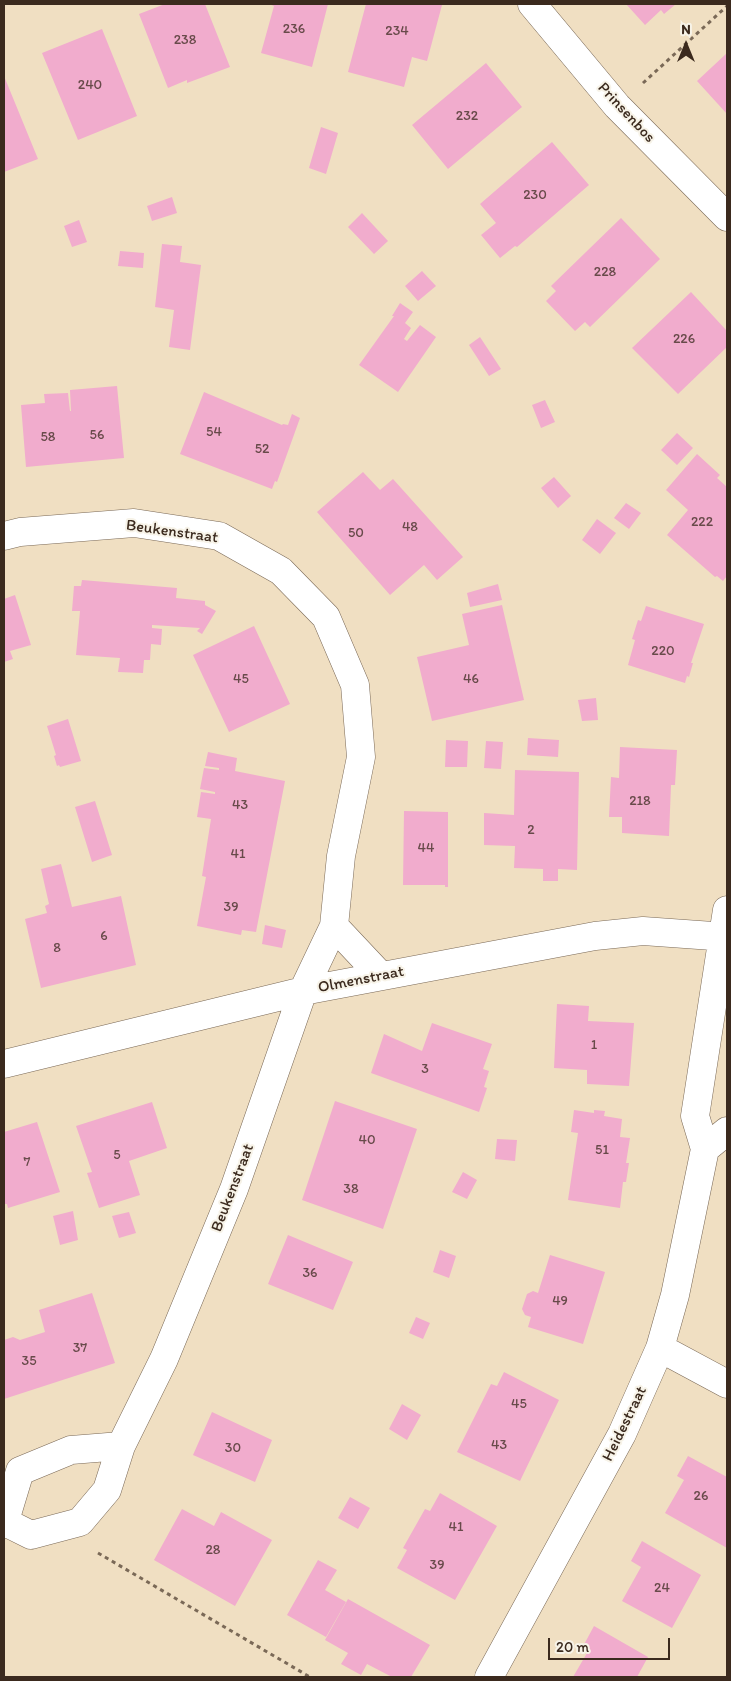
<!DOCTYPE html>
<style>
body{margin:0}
#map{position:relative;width:731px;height:1681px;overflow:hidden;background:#f0dfc2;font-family:Itim,sans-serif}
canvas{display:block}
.frame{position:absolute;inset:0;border:5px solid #3b2a1e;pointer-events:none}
.north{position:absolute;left:661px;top:20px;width:50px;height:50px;-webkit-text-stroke:4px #f7f3e8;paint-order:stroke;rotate:0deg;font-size:14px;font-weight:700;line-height:20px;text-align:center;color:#3b2a1e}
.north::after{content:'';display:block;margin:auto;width:18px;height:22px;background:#3b2a1e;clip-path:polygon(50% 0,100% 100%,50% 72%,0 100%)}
.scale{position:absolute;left:548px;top:1638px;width:122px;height:22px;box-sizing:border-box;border:2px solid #3b2a1e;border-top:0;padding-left:6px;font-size:15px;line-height:18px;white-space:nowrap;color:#3b2a1e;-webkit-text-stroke:4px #f7f3e8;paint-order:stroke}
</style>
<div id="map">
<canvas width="731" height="1681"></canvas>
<div class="frame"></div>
<div class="north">N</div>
<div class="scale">20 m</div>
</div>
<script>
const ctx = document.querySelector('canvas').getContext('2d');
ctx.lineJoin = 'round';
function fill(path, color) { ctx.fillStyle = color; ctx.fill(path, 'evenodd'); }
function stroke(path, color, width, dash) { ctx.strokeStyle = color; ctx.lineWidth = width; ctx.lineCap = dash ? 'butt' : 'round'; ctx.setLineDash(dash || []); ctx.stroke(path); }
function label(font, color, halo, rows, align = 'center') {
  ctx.font = font + ' Itim,sans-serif'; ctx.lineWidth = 4; ctx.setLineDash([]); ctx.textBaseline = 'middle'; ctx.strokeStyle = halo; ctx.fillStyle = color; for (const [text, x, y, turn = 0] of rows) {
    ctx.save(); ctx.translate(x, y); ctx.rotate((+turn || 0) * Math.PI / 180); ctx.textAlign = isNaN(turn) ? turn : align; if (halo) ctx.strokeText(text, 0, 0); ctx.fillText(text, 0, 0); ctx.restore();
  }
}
const building = new Path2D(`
 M165 4H205L230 67 187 83V80L168 88 139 14Z
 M269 4H328L312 67 261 53 274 6Z
 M366 4 442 5 427 61 412 57 404 87 348 72Z
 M626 4H676L664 14 661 10 645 25Z
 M102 29 137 116 78 140 42 53Z
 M727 53V114L697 81Z
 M486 63 522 107 448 169 412 125Z
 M4 76 38 159 4 172Z
 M321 127 338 133 326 174 309 168Z
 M552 142 589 185 517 247 515 246 500 258 481 235 496 223 480 204Z
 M172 197 177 213 152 221 147 206Z
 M362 213 388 241 374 254 348 227Z
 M621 218 660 259 590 327 585 322 575 331 546 301 556 291 551 286Z
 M79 220 87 242 72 247 64 226Z
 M162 244 182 246 180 262 201 265 190 350 169 347 174 310 155 307Z
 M120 251 144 253 143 268 118 266Z
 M422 271 436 286 418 301 405 286Z
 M691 292 727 331V347L678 394 632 348Z
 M400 303 413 312 405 323 411 328 404 339 407 341 420 325 436 337 398 392 359 365 394 316H392Z
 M480 337 501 369 489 376 469 345Z
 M117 386 124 458 26 467 21 405 45 403 44 394 68 393 70 411H71L70 390Z
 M204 392 282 425 283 424 288 425 292 414 300 418 277 482 275 481 272 489 180 454Z
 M545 400 555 422 541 428 532 405Z
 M677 433 693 448 677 465 661 450Z
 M697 454 720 475 717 478 727 487V576L723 581 717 576 715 577 667 535 688 510 666 490Z
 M363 472 380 490 393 479 463 557 437 580 424 565 390 595 317 512Z
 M554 477 571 496 558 508 541 488Z
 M626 503 641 513 629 529 614 518Z
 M597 519 616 533 600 554 582 540Z
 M82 580 177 588 176 598 205 601V605L216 611 202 634 197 631 200 628 152 625V628L162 629 161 645 151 644 150 660H144L143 673 118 672 120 658 76 655 80 611H72L74 586H81Z
 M498 584 502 600 470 607 467 593Z
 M15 595 31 645 10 651 13 659 4 662V599Z
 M502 605 524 700 432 721 417 657 469 645 462 614Z
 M646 606 704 624 691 663H693L689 677 687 676 685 683 628 665 635 640 632 639 638 620 641 621Z
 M254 626 290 704 229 732 193 655Z
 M596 698 598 720 582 721 578 700Z
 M68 719 81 761 60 767 59 765 57 766 54 756 56 755 47 726Z
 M528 738 559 740 558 757 527 755Z
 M446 740 468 741 467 767H445Z
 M486 741 503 742 501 769 484 768Z
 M620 747 677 750 675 785H671L669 836 622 833V817H609L611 777 619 778Z
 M208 752 237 758 235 771 285 781 256 932 242 930 241 935 197 926 206 877 202 876 211 819 197 817 201 792 215 794V792L200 789 204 768 219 770V768L205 766Z
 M515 770 579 772 577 870 558 869V881H543V869L514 868 515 846 484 845V813L514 815Z
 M95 801 112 855 92 862 75 807Z
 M404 811 448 812V887H445V885H403Z
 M61 864 72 907 121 896 136 965 41 988 25 919 47 913 45 906 49 904 41 869Z
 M265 925 286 930 282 948 262 944Z
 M557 1004 589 1006 588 1021 634 1023 629 1086 587 1084V1070L554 1068Z
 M432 1023 492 1044 483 1069 489 1071 484 1087 487 1088 479 1112 371 1073 384 1034 422 1051Z
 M335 1101 417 1129 383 1229 302 1200Z
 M152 1102 167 1148 129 1161 140 1195 99 1208 87 1173 92 1172 76 1126Z
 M574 1110 594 1113V1110L605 1111 604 1116 622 1119 620 1137 630 1138 626 1163H629L626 1182H623L620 1208 568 1200 578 1133 571 1132Z
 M37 1122 60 1192 8 1208 7 1204H4V1132Z
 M497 1139 517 1140 515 1161 495 1159Z
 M463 1172 477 1180 467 1199 452 1192Z
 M73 1211 78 1240 60 1245 53 1216Z
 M129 1212 136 1233 119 1238 112 1216Z
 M288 1235 353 1262 333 1310 268 1284Z
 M440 1250 456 1256 449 1278 433 1272Z
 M550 1255 605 1272 583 1344 528 1327 531 1317 525 1315 522 1309 527 1294 533 1291 538 1293Z
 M92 1293 115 1363 4 1399V1340L13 1337 20 1340 45 1332 39 1310Z
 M416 1317 430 1323 423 1339 409 1333Z
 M504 1372 559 1400 520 1481 457 1452 491 1384 497 1386Z
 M402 1404 421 1415 407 1440 389 1429Z
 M212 1412 272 1440 255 1482 193 1455Z
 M688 1456 727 1477V1548L665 1513 684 1480 677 1476Z
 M440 1493 497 1526 455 1600 397 1568 407 1550 403 1548 425 1509 430 1511Z
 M350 1497 370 1508 358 1529 338 1518Z
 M182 1509 214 1526 221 1512 272 1540 235 1606 154 1560Z
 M642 1541 701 1575 672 1628 622 1601 641 1567 631 1561Z
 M318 1560 337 1570 325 1590 346 1602 326 1637 287 1615Z
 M348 1599 430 1645 411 1677H392L367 1664 361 1675 341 1664 348 1653 325 1640Z
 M594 1626 648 1657 637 1677H573L587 1653 581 1650Z`);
const path = new Path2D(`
 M643 83 727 6
 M98 1553 310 1677`);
const minor = new Path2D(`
 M532 4 617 106 727 217
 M4 536 20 532 134 523 219 536 281 571 326 617 355 685 361 757 341 856 334 926 303 991 234 1189 164 1359 121 1446 71 1450 20 1471 4 1524
 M334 926 381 976
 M4 1064 303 991 595 936 643 931 727 937
 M705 1149 727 1131
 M660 1348 727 1384
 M5 1522 31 1535 80 1522 107 1490 121 1446
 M489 1677 622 1434 660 1348 675 1295 705 1149 695 1116 727 910`);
const numberNames = [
 ["236",294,29],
 ["234",397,31],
 ["238",185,40],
 ["240",90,85],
 ["232",467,116],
 ["230",535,195],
 ["228",605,272],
 ["226",684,339],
 ["54",214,432],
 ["56",97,435],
 ["58",48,437],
 ["52",262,449],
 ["222",702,522],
 ["48",410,527],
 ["50",356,533],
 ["220",663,651],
 ["45",241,679],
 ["46",471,679],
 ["218",640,801],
 ["43",240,805],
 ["2",531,830],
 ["44",426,848],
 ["41",238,854],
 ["39",231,907],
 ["6",104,936],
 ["8",57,948],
 ["1",594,1045],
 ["3",425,1069],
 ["40",367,1140],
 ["51",602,1150],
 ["5",117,1155],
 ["7",27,1162],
 ["38",351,1189],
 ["36",310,1273],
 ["49",560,1301],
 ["37",80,1348],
 ["35",29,1361],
 ["45",519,1404],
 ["43",499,1445],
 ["30",233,1448],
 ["26",701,1496],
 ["41",456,1527],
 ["28",213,1550],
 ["39",437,1565],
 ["24",662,1588]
];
const streetNames = [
 ["Prinsenbos",626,113,47],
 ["Beukenstraat",172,532,8],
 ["Olmenstraat",361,980,-11],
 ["Beukenstraat",233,1188,-69],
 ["Heidestraat",625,1424,-64]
];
fill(building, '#f1accd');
stroke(minor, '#7a6957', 29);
stroke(path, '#7a6957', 3, [4, 4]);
stroke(minor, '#fff', 28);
label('14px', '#684a4a', null, numberNames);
label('16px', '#3b2a1e', '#f7f3e8', streetNames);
</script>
